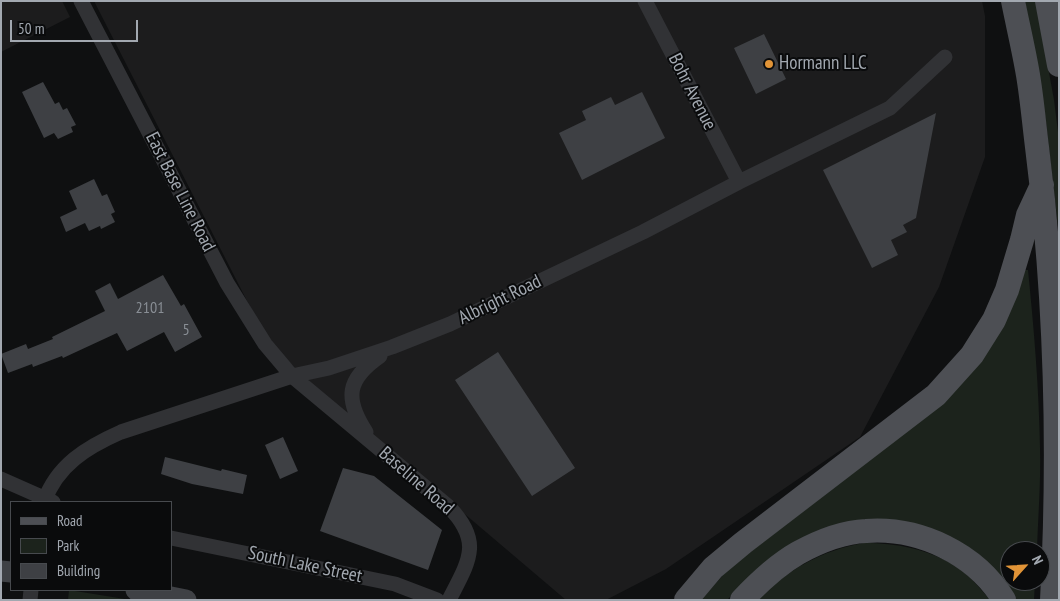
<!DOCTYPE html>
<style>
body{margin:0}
#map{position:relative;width:1060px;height:601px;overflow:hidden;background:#0f1011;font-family:"PT Sans Narrow",sans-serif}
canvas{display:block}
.frame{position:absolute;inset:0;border:2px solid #a2a8b0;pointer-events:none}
.legend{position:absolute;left:10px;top:501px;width:162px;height:90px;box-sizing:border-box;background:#0a0b0c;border:1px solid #474a4e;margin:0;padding:6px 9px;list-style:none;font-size:15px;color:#a2a8b0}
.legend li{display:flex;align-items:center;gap:10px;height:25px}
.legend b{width:25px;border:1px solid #474a4e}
.north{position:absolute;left:1000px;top:541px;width:50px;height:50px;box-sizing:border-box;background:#0a0b0c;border:1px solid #474a4e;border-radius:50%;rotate:64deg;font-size:14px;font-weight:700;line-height:20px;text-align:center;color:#a2a8b0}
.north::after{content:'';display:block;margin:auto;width:18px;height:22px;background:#e19437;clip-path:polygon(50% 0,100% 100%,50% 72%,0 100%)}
.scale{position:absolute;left:10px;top:20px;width:128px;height:22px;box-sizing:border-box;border:2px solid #a2a8b0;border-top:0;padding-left:6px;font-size:15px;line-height:18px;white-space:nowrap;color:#a2a8b0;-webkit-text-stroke:4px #0a0b0c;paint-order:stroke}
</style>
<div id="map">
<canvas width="1060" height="601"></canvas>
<div class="frame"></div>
<ul class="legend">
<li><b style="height:6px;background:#4d4f54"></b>Road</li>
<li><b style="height:14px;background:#1c231c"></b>Park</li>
<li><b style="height:14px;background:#3e4044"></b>Building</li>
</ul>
<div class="north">N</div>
<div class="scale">50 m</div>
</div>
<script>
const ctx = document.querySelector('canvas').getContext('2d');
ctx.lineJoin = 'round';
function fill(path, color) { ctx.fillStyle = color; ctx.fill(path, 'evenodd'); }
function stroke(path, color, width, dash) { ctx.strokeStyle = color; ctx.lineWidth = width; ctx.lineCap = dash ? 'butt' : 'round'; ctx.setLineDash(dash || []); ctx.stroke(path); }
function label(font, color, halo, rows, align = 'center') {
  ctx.font = font + ' "PT Sans Narrow",sans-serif'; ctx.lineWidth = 4; ctx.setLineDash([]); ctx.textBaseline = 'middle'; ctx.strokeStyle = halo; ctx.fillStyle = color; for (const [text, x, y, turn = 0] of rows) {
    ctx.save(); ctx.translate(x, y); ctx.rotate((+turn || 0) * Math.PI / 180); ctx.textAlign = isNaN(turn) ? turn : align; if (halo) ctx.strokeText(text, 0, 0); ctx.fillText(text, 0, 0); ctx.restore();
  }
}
const built = new Path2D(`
 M1 1H62L70 17 1 52Z
 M94 1H982L985 16V157L939 287 860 437 666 569 606 600H566L314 386 268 342Z`);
const green = new Path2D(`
 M1025 1H1036L1054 100 1059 140V235L1046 122Z
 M1024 270H1028C1034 329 1039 389 1040 448 1041 482 1038 517 1037 551H1010V581H1035L1034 600H1015L894 522 753 574 727 600H701L724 574 740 560 893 442Z
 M864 543C896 543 929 549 957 567 969 575 980 588 990 600H757C787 570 822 550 864 543Z
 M69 590 131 600H68Z`);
const building = new Path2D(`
 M764 34 786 79 756 94 734 48Z
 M43 82 55 104 59 102 63 110 67 108 76 125 71 127 73 132 58 139 54 133 44 138 22 92Z
 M642 92 665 138 582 180 559 133 586 120 582 111 611 97 615 105Z
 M936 113 916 218 903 225 907 232 891 240 898 255 872 268 823 170Z
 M94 179 102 196 107 194 115 212 111 214 115 222 101 229 100 226 89 231 85 223 66 232 60 217 77 209 69 191Z
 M163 275 181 306 184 304 202 337 175 352 164 332 127 351 117 333 63 358 62 356 33 367 32 364 8 373 1 354 26 344 28 349 53 339 52 337 105 311 95 291 110 283 118 299Z
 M498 352 575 468 532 496 455 380Z
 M283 437 298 471 280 479 265 445Z
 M165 457 221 471 222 469 247 475 243 494 192 484 161 474Z
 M343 468 374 476 442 530 428 570 320 531Z`);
const minor = new Path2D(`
 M81 1 227 283 265 344 292 376 449 507C483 542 469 561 449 600
 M645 1 739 182
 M366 432C344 398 347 379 380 356
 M1 479 53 502
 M44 502C57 465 87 447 121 432L292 376 329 368 392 347 450 324 643 232 739 182 890 108 945 57
 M171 538 395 584 437 600
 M30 600 31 590`);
const secondary = new Path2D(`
 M1 571 11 572
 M136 590 186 600`);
const primary = new Path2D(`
 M1013 1C1018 26 1024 51 1028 75 1032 99 1034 123 1037 147 1056 298 1060 448 1052 600
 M1047 1 1059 65
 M686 600 713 568 743 543 936 395 972 355 994 320 1007 290 1022 240 1028 215 1042 185
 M742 600C758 583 777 565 798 553 818 542 843 532 866 531 920 527 976 554 1004 600`);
const markers = [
 [769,64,5,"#e19437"]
];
const numberNames = [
 ["2101",150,308],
 ["5",186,330]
];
const poiNames = [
 ["Hormann LLC",779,64]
];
const streetNames = [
 ["Bohr Avenue",692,92,63],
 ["East Base Line Road",180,192,63],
 ["Albright Road",500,300,-26],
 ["Baseline Road",416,481,41],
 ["South Lake Street",305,565,12]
];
fill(built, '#1c1c1d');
fill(green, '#1c231c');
fill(building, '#3e4044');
stroke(minor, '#313235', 15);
stroke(secondary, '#3f4145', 21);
stroke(primary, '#4d4f54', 24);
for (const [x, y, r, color] of markers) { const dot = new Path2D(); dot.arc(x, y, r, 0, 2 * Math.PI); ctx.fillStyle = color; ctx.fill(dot); stroke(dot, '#0a0b0c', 2); }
label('16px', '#898e95', null, numberNames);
label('19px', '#a2a8b0', '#0a0b0c', poiNames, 'left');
label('19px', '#a2a8b0', '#0a0b0c', streetNames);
</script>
